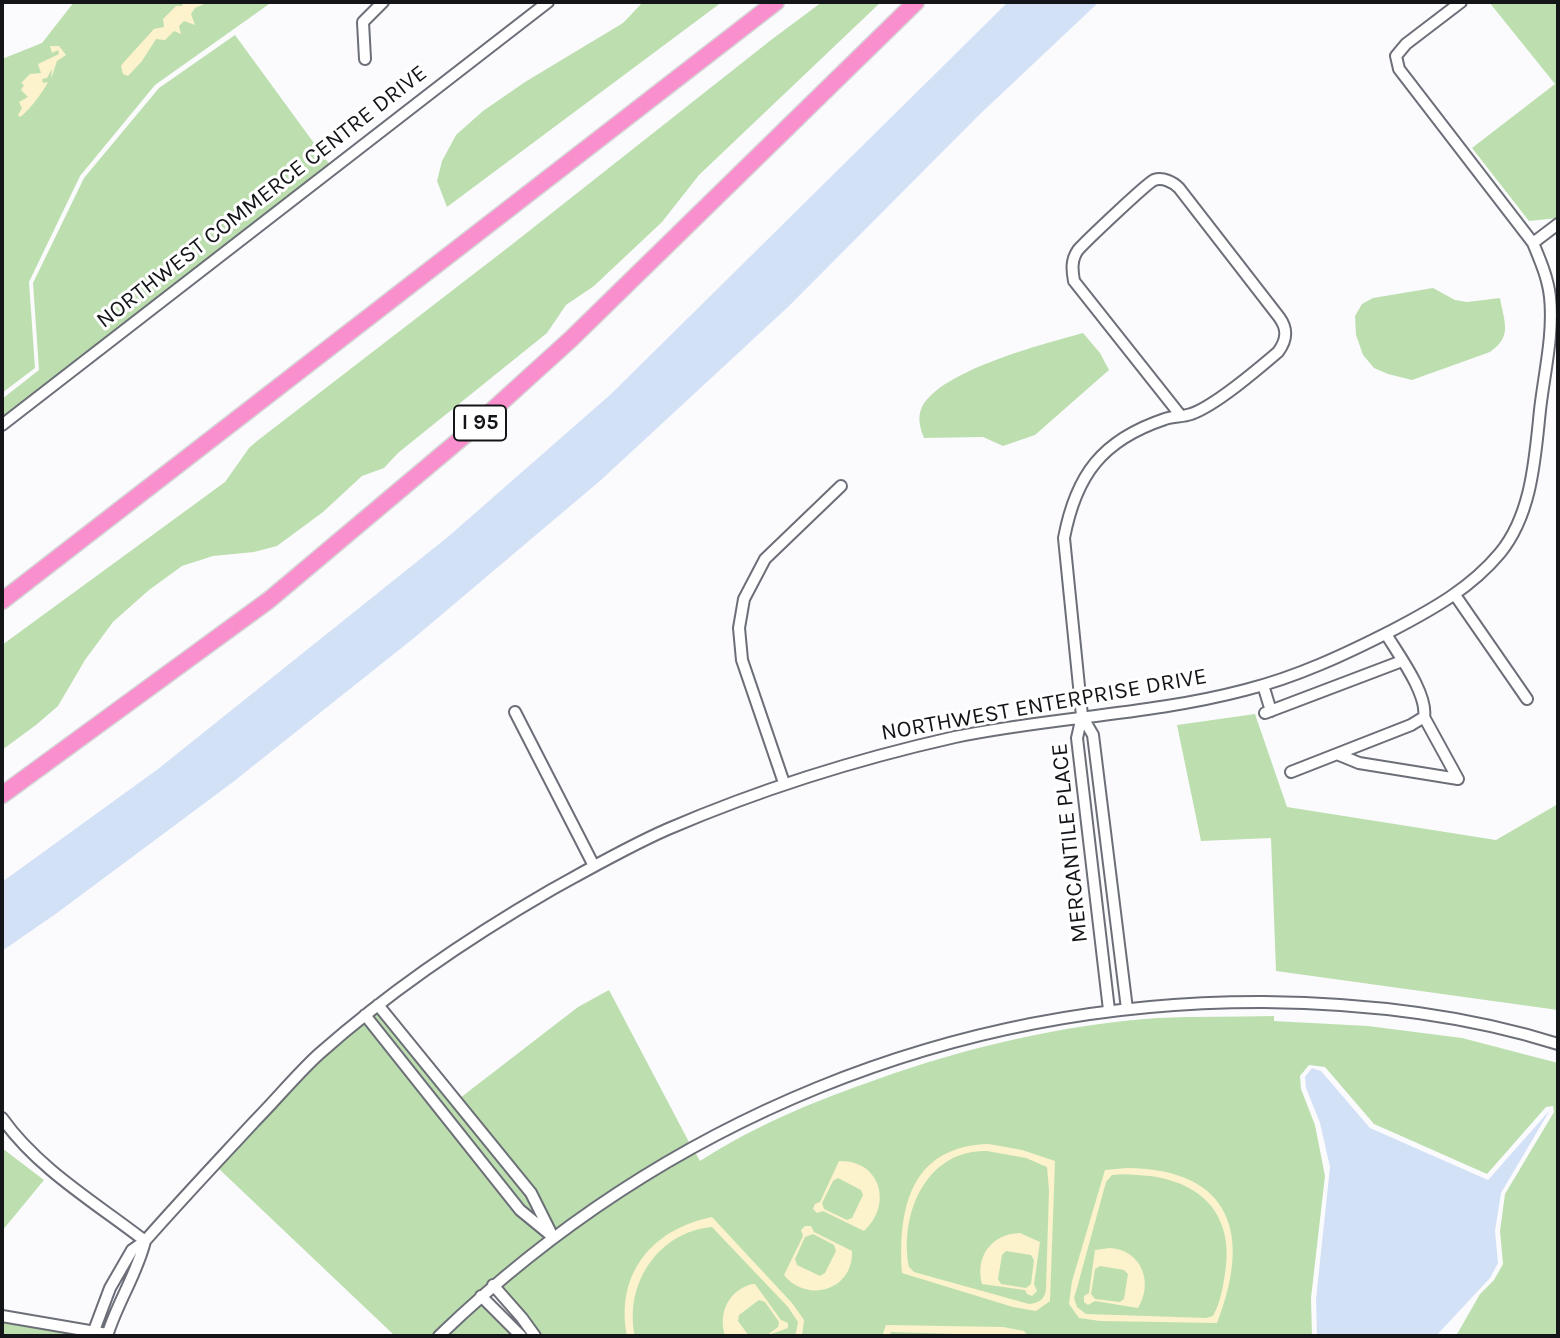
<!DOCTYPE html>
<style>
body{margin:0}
#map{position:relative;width:1560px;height:1338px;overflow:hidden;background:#fbfbfe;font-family:Karla,sans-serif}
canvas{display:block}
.frame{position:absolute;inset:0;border:4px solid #141519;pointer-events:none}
</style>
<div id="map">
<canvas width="1560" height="1338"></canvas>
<div class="frame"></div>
</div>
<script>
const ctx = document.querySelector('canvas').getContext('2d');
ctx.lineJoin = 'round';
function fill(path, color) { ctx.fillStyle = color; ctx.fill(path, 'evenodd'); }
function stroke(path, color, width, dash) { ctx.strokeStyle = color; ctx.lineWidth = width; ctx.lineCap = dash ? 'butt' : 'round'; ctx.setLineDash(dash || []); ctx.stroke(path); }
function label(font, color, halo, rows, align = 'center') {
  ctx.font = font + ' Karla,sans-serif'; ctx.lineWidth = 6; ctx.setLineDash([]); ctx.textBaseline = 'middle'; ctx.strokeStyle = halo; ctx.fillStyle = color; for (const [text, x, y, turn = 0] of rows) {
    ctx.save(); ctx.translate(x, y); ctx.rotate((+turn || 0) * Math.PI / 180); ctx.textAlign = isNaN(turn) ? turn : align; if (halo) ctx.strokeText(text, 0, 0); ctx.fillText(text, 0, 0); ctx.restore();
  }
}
const green = new Path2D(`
 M74 2H272L155 85 80 176 29 282 35 368 2 393V59L42 43Z
 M643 2H722L447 207 437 181 442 161 456 135 483 111 525 82 623 23Z
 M822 2H881L699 175 662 222 594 286 566 305 547 333 398 453 384 468 362 476 323 512 277 546 254 552 213 556 182 566 149 590 113 622 85 660 58 706 36 725 2 750V645L225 482 249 448 257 441 510 246 771 40Z
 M1489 2H1558V218L1529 221 1472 148 1555 84Z
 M235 35 330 165 2 419V399L39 370 33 283 84 178 159 88Z
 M1433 288 1455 300 1467 302 1500 298C1504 322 1513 336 1490 352L1412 380 1388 374 1374 368 1363 355 1356 335 1355 316 1362 304 1373 298Z
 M1083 333 1100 353 1109 370 1035 435 1003 446 983 437 924 438C920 428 917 417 922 407 941 370 1044 344 1083 333Z
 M1255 714 1287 807 1496 840 1558 804V1010L1276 971 1271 838 1201 841 1177 725Z
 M609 990 690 1144 607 1194 554 1230 535 1190 460 1098 578 1007Z
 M377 1011 527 1196 538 1219 523 1207 371 1016Z
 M1274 1016V1021L1368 1026 1462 1038 1558 1063V1336H1456L1480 1294 1494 1280 1503 1264 1500 1231 1505 1194 1554 1112 1553 1106 1546 1107 1487 1174 1374 1124 1325 1067 1309 1065 1300 1076 1301 1089 1315 1125 1325 1176 1311 1298 1312 1336H543L501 1284 612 1202 695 1152 700 1161C756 1125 815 1101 878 1079 968 1047 1061 1025 1157 1018 1196 1016 1235 1017 1274 1016Z
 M364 1022 516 1213 545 1237 498 1274 432 1336H395L218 1168 318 1061Z
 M2 1148 44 1180 2 1231Z
 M480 1303 512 1336H445Z
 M2 1321 82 1335 87 1336H2Z`);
const sand = new Path2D(`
 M184 2H208L195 8 191 14 195 25 184 21 179 26 181 34 174 31 165 40 156 39 142 61 128 76 123 74 121 66 124 62 154 29 164 27 163 19 176 6H182Z
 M50 46H59L66 55 57 61 51 79 52 69 47 78 42 79 43 83 48 82C43 92 28 112 20 117L18 115 22 108 19 102 28 97 21 90 24 85 21 83 30 74 41 73 38 64 59 54 58 50 52 53Z
 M989 1144 1022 1150 1055 1161 1050 1301 1036 1311 1013 1307 902 1273C898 1209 910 1146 989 1144ZM987 1151 1026 1158 1047 1167 1049 1190 1046 1289C1045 1299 1039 1303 1029 1304L914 1272 909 1267C899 1215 926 1149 987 1151Z
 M839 1161C881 1160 893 1205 864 1231L823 1211 817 1213 813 1209 815 1204 820 1202ZM838 1178 861 1190 863 1195 852 1218 847 1220 824 1209 822 1203 833 1181Z
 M1127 1168C1232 1169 1252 1235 1217 1323L1100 1321 1079 1318 1069 1304 1072 1281 1105 1170ZM1112 1175C1124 1173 1138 1175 1150 1176 1209 1184 1236 1222 1224 1280 1222 1292 1219 1305 1213 1316L1206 1318 1086 1314 1077 1307 1074 1298 1077 1288 1106 1182Z
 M712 1217 792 1303 804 1320 802 1336H792L796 1333 798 1322 788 1307 712 1227C658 1232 624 1284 635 1336H627C615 1274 652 1229 712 1217Z
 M805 1226H811L814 1232 852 1251C854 1290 807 1304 784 1275L803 1236 801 1230ZM813 1234 834 1245 836 1251 825 1273 820 1276 797 1265 795 1259 805 1237Z
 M1020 1233 1040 1242 1034 1284 1037 1291 1032 1296 1027 1294 1025 1290 982 1284C975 1257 991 1234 1020 1233ZM1006 1251 1031 1255 1034 1260 1031 1284 1026 1288 1001 1284 998 1279 1002 1255Z
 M1110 1248C1141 1250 1154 1282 1138 1308L1095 1301 1088 1305 1084 1302V1296L1089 1293 1095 1250ZM1100 1266 1124 1270 1128 1274 1124 1299 1120 1302 1095 1299 1091 1294 1095 1269Z
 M752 1284H755L781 1320 788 1323V1328L766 1336 778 1327 779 1322 765 1302 759 1300 739 1315 738 1321 749 1336H725C718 1313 728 1291 752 1284Z
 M886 1325 1003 1327 1024 1331 1028 1336 891 1332 889 1336H882Z`);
const water = new Path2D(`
 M1008 2H1099L979 115 788 307 601 480 414 638 233 782 57 913 2 951V882L158 769 449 536 611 394Z
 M1312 1068 1321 1071 1370 1128 1488 1180 1550 1110 1501 1193 1495 1231 1498 1263 1490 1278 1436 1336H1317L1316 1299 1330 1167 1320 1123 1306 1088 1305 1077Z`);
const minor = new Path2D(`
 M365 59 363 22 383 2
 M1533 243 1558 224
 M2 425 548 2
 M1455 595 1527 699
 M1263 685 1271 711
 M515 712 594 866
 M1265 713 1402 661
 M1082 716 1093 735 1127 1009
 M1337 754 1359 763 1458 779 1424 717
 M1291 772 1411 725 1424 717C1428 694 1398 654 1386 634
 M784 783 742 660 739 628 744 599 765 559 841 486
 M378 1005 531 1193 550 1231
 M1109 1010 1077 738 1082 716 1064 538C1076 475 1102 440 1165 419 1173 416 1183 417 1191 414 1215 406 1257 370 1278 352 1287 340 1288 329 1279 317L1179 188C1173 182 1163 177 1154 180 1146 184 1086 241 1078 250 1071 260 1072 270 1074 281L1181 416
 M365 1015 520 1210 553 1237
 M2 1118C38 1169 96 1203 145 1241
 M493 1285 522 1318 535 1336
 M481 1296 521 1336
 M2 1316 107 1334
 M92 1336 110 1288 132 1250 145 1241C181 1200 218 1161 254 1122 276 1100 296 1075 319 1054 390 991 468 938 551 890 589 869 627 847 668 829 761 789 857 759 955 737 1051 717 1150 715 1245 690 1297 677 1346 654 1393 630 1433 609 1471 588 1500 553 1532 514 1535 458 1540 410 1544 374 1554 334 1550 297 1548 278 1540 260 1533 243L1399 69 1396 56 1406 44 1461 2
 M107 1336C117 1303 137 1274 145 1241
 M439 1336C663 1120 951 1001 1264 1002 1363 1003 1463 1014 1558 1044`);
const highway = new Path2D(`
 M2 601 776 2
 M2 795 269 600 464 436 571 339 916 2`);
const shields = [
 [480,423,52]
];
const shieldNames = [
 ["I 95",480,423]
];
const streetNames = [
 ["NORTHWEST COMMERCE CENTRE DRIVE",262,197,-38],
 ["NORTHWEST ENTERPRISE DRIVE",1044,705,-10],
 ["MERCANTILE PLACE",1070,843,-96]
];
fill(green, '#bddfaf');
fill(sand, '#fcf2cc');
fill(water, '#d3e1f7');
stroke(minor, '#6c6f78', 14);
stroke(highway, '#d5d5d6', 19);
stroke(minor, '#fff', 10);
stroke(highway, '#f98fcd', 16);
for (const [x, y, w] of shields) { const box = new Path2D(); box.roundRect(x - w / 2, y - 17.5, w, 35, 5); ctx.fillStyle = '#fff'; ctx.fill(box); stroke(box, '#141519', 2); }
label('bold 21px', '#141519', null, shieldNames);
label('23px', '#141519', '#fff', streetNames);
</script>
